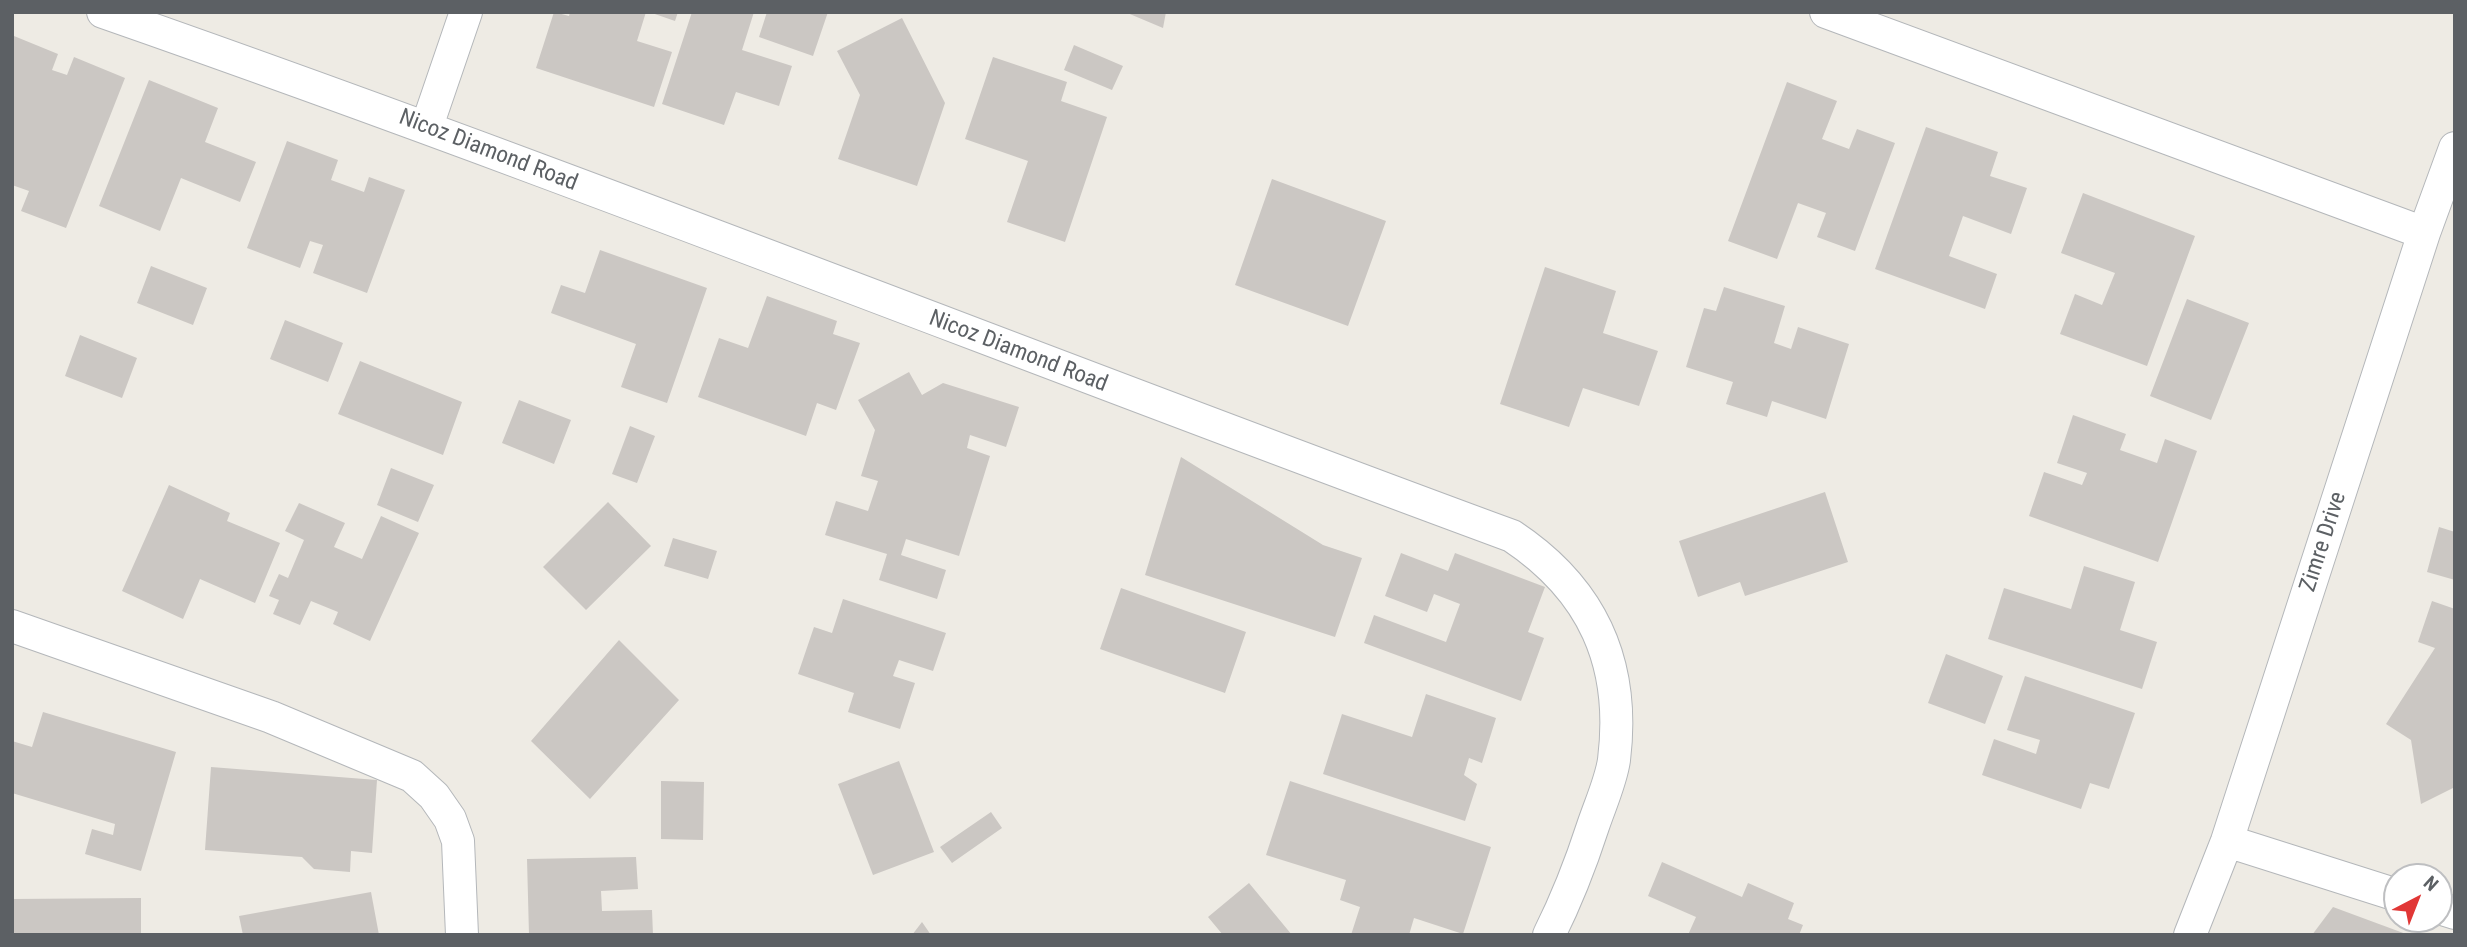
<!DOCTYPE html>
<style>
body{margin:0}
#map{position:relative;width:2467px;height:947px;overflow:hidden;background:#eeebe4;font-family:"Roboto Condensed",sans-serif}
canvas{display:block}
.frame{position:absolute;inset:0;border:14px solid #5c6064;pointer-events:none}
.north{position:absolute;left:2383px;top:863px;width:70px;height:70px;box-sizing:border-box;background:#fff;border:2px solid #bebfc1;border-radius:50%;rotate:42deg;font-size:19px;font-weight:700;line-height:28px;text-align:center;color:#5c6064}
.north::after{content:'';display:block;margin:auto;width:24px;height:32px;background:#e13736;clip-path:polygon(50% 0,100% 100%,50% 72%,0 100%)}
</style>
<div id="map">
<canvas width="2467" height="947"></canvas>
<div class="frame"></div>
<div class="north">N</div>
</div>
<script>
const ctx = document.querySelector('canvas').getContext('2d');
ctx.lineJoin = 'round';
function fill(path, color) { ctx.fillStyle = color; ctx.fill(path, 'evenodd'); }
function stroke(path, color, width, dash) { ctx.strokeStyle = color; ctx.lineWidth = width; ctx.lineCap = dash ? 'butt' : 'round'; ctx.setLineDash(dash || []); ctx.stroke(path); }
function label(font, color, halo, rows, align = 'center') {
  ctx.font = font + ' "Roboto Condensed",sans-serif'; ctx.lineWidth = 7; ctx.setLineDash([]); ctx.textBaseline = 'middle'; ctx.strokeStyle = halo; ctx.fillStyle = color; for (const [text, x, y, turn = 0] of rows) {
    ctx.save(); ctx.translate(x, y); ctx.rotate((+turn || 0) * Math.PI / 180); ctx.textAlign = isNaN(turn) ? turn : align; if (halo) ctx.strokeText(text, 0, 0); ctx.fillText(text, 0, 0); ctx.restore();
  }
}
const building = new Path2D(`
 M554 12 569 16 570 12H646L637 41 672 52 654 107 536 68Z
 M649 12H678L675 21Z
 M692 12H754L742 50 792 66 779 106 736 92 724 125 662 104Z
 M767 12H828L813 56 759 37Z
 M1125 12H1166L1163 28Z
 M902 18 945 103 917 186 838 159 860 95 837 51Z
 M14 36 58 54 52 70 67 75 74 57 125 78 66 228 21 211 29 191 12 185Z
 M1074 45 1123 66 1112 90 1064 70Z
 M993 57 1067 82 1061 101 1107 117 1065 242 1007 222 1028 161 965 139Z
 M149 80 218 108 205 142 256 162 240 202 181 178 160 231 99 206Z
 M1787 82 1837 101 1822 139 1849 149 1857 129 1895 143 1855 251 1817 237 1826 213 1798 203 1777 259 1728 241Z
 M1926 127 1998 152 1990 176 2027 188 2011 234 1963 216 1949 256 1997 274 1985 309 1875 269Z
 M287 141 338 160 331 180 364 192 369 177 405 190 367 293 313 273 323 245 310 241 300 268 247 248Z
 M1272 179 1386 221 1348 326 1235 285Z
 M2083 193 2195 236 2147 366 2060 334 2075 294 2102 305 2115 273 2061 253Z
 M600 250 707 288 667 403 621 387 636 344 551 313 561 285 585 293Z
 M151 266 207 288 193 325 137 303Z
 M1545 267 1616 291 1603 333 1658 351 1639 406 1583 388 1569 427 1500 404Z
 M1724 287 1785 306 1774 343 1791 349 1798 327 1849 344 1826 419 1772 401 1767 417 1726 404 1733 382 1686 367 1704 308 1716 311Z
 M767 296 837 321 833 334 860 343 836 410 817 403 806 436 698 397 719 338 748 348Z
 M2187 299 2249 323 2211 420 2150 396Z
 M285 320 343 343 328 382 270 359Z
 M80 335 137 358 122 398 65 376Z
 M360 361 462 402 443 455 338 414Z
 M909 372 922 395 943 383 1019 407 1006 447 970 435 967 448 990 456 959 556 906 539 901 555 946 570 937 599 879 580 887 554 825 535 836 501 868 511 878 481 861 476 875 430 858 400Z
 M519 400 571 420 554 464 502 443Z
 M2073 415 2126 434 2120 450 2157 463 2165 439 2197 451 2158 562 2029 516 2044 472 2082 485 2087 473 2057 463Z
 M630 426 655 436 637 483 612 474Z
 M1181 457 1323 545 1362 558 1335 637 1145 575Z
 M391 468 434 485 418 522 377 505Z
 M169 485 230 513 227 521 280 543 255 603 200 579 183 619 122 591Z
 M1825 492 1848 562 1745 596 1740 582 1698 597 1679 541Z
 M608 502 651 546 586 610 543 567Z
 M299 503 345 523 334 547 362 559 381 516 419 533 370 641 333 624 338 612 311 601 300 625 273 614 279 600 269 596 279 574 288 578 304 540 285 531Z
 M2439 527 2455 532V580L2427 572Z
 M673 538 717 551 708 579 664 566Z
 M1401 553 1448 571 1455 553 1545 587 1528 632 1544 638 1521 701 1364 643 1374 615 1446 642 1460 604 1434 594 1427 612 1385 596Z
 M2084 566 2135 582 2120 630 2157 642 2142 689 1988 639 2004 588 2071 609Z
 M1121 588 1246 632 1225 693 1100 649Z
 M843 599 946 633 933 671 899 660 893 676 915 683 900 729 848 712 854 693 798 674 814 627 832 633Z
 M2432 601 2455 609V787L2421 804 2411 740 2386 724 2435 648 2418 642Z
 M619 640 679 700 590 799 531 741Z
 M1946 654 2003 676 1985 724 1928 703Z
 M2025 676 2135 713 2109 789 2090 783 2081 809 1982 775 1994 739 2036 754 2040 740 2007 730Z
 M1426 694 1496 718 1482 763 1469 758 1464 775 1477 784 1465 821 1323 774 1342 714 1412 737Z
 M43 712 176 752 141 871 85 854 92 829 113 835 115 824 12 793V741L32 747Z
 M899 761 934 852 873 875 838 784Z
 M211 767 377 780 372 853 351 851 350 872 314 869 302 857 205 850Z
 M661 781 704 782 703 840 661 839Z
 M1290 781 1491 847 1463 934 1414 918 1409 935H1351L1360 907 1340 900 1346 880 1266 855Z
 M991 812 1002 828 952 863 940 847Z
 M636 857 638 889 601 891 602 911 652 910 653 935H529L527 859Z
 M1662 862 1742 897 1748 883 1794 903 1788 919 1803 925 1799 935H1688L1696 917 1648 896Z
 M1249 883 1292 935H1223L1208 917Z
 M371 892 379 935H243L239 916Z
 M141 898V935H12V899Z
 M2333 907 2406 934V935H2312Z
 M922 922 931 935H912Z`);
const street = new Path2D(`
 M103 12C576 177 1042 363 1512 536 1593 590 1626 663 1614 760 1611 781 1600 805 1593 826 1581 863 1567 899 1549 935
 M1826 12 2424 233
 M427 126 466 12
 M12 626 271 717 412 776 434 796 450 819 458 841 462 935
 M2227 841 2397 895
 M2439 908 2455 913
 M2190 935 2227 841 2424 233 2455 148`);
const streetNames = [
 ["Nicoz Diamond Road",488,151,21],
 ["Nicoz Diamond Road",1018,352,21],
 ["Zimre Drive",2324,542,-72]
];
fill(building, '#cbc7c3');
stroke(street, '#b4b7ba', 34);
stroke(street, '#fff', 32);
label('23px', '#5c6064', '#fff', streetNames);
</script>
